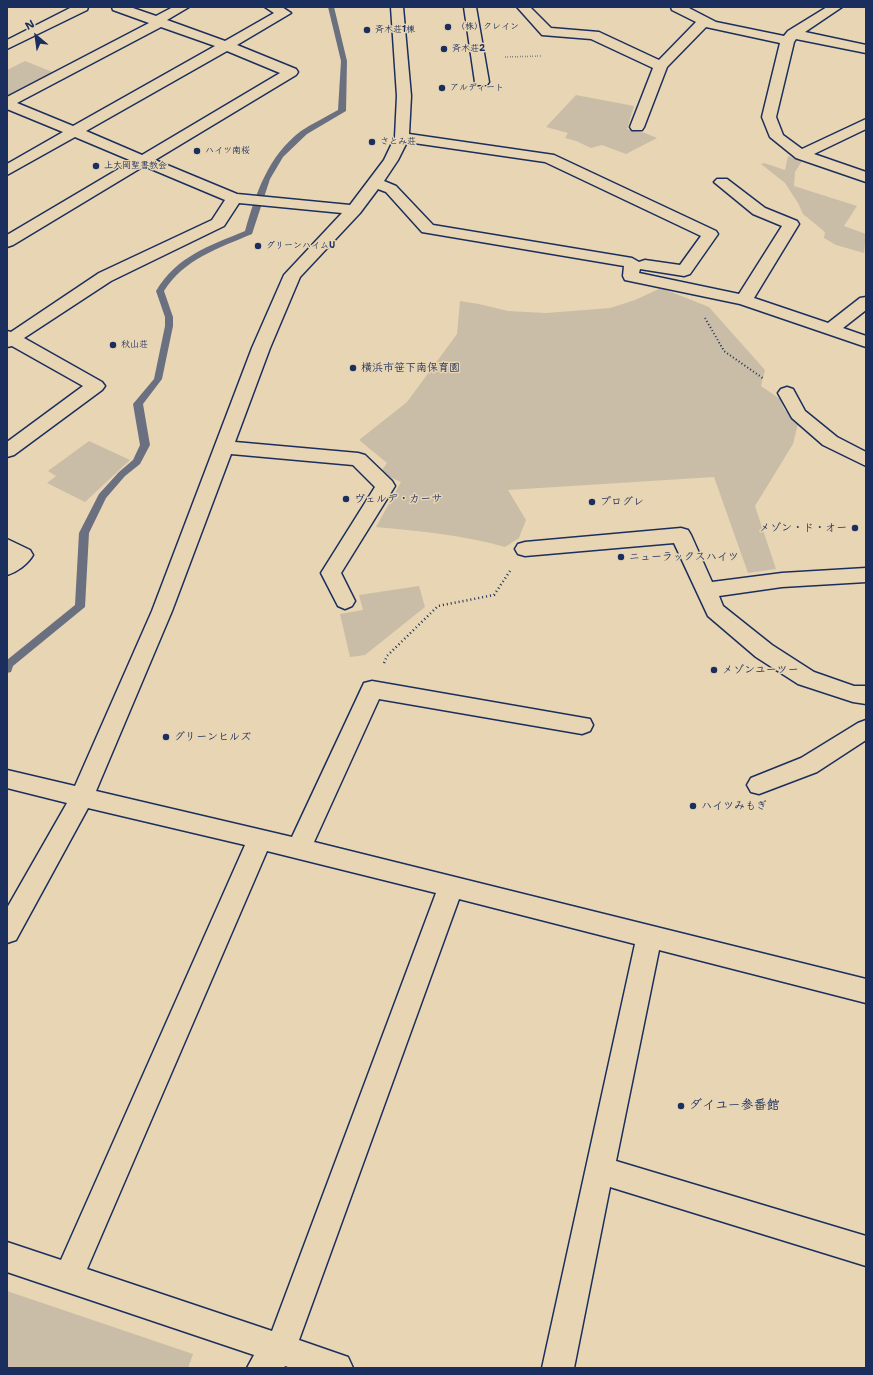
<!DOCTYPE html>
<meta charset="utf-8">
<style>
body{margin:0}
#map{position:relative;width:873px;height:1375px;overflow:hidden;background:#e8d5b3;font-family:"Shantell Sans",sans-serif}
canvas{display:block}
.frame{position:absolute;inset:0;border:8px solid #1b2f5e;pointer-events:none}
.north{position:absolute;left:16px;top:16px;width:40px;height:40px;-webkit-text-stroke:3px #e8d5b3;paint-order:stroke;rotate:331deg;font-size:11px;font-weight:700;line-height:16px;text-align:center;color:#1b2f5e}
.north::after{content:'';display:block;margin:auto;width:14px;height:18px;background:#1b2f5e;clip-path:polygon(50% 0,100% 100%,50% 72%,0 100%)}
</style>
<div id="map">
<canvas width="873" height="1375"></canvas>
<div class="frame"></div>
<div class="north">N</div>
</div>
<script>
const ctx = document.querySelector('canvas').getContext('2d');
ctx.lineJoin = 'round';
function fill(path, color) { ctx.fillStyle = color; ctx.fill(path, 'evenodd'); }
function stroke(path, color, width, dash) { ctx.strokeStyle = color; ctx.lineWidth = width; ctx.lineCap = dash ? 'butt' : 'round'; ctx.setLineDash(dash || []); ctx.stroke(path); }
function label(font, color, halo, rows, align = 'center') {
  ctx.font = font + ' "Shantell Sans","Klee One",sans-serif'; ctx.lineWidth = 3; ctx.setLineDash([]); ctx.textBaseline = 'middle'; ctx.strokeStyle = halo; ctx.fillStyle = color; for (const [text, x, y, turn = 0] of rows) {
    ctx.save(); ctx.translate(x, y); ctx.rotate((+turn || 0) * Math.PI / 180); ctx.textAlign = isNaN(turn) ? turn : align; if (halo) ctx.strokeText(text, 0, 0); ctx.fillText(text, 0, 0); ctx.restore();
  }
}
const green = new Path2D(`
 M25 61 55 73 15 94 7 95V70Z
 M576 95 634 106 627 129 645 133 657 138 626 154 602 145 591 148 576 141 565 138 568 133 546 127Z
 M788 156 802 161 795 172 794 186 857 206 844 226 866 234 864 253 836 245 824 238 825 232 803 214 798 203 785 183 761 164 764 163 785 170Z
 M661 288 709 307 765 370 761 386 780 399 784 409 798 424 793 444 755 506 776 569 748 573 714 477 508 490 526 520 519 538 505 547C463 535 420 531 376 527L401 482 380 473 387 463 359 440 407 402 457 334 460 301 479 304 508 311 546 313 610 308 635 300Z
 M89 441 130 460 85 502 47 483 56 476 48 471Z
 M419 586 425 607 365 655 350 657 340 614 363 610 359 595Z
 M7 1291 193 1354 188 1368H7Z`);
const stream = new Path2D(`
 M328 7H334L347 61 346 111 307 134 283 157 270 179 252 234C219 248 184 259 164 291L173 317V326L162 379 143 404 150 445 140 464 125 476 106 498 89 533 85 607 13 666 11 672 7 673V660L75 605 79 533 99 494 119 472 133 460 140 445 133 404 154 379 165 326V317L156 291C177 256 209 246 245 231 256 193 268 156 301 131 313 123 326 117 338 110L341 61Z`);
const pathFar2 = new Path2D(`
 M505 57 542 56`);
const pathFar1 = new Path2D(`
 M705 318 724 351 764 379`);
const path = new Path2D(`
 M384 663 387 656 438 606 494 595 510 571`);
const minor = new Path2D(`
 M72 7H88L87 10 7 49V40Z
 M112 7H130L156 16 173 7H189L167 20 225 41 274 13 265 7H282L291 13 237 45 296 69 298 72 296 75 155 160 237 194 350 205 384 160 395 137 397 96 391 7H403L411 96 409 134 554 155 716 231 718 234 690 274 684 276 640 269 639 273 739 294 782 226 753 214 714 182 717 179H727L765 208 797 221 799 224 754 298 828 323 860 298 866 297V310L843 328 866 336V347L740 304 625 280 623 276 624 266 422 232 386 192 378 189 360 213 300 277 270 348 235 442 358 453 365 455 392 481 395 486 341 573 355 601 352 606 345 609 338 606 321 573 375 487 353 465 231 454 172 611 96 791 292 837 364 683 372 681 590 719 593 725 590 731 582 734 379 699 314 842 866 979V1003L659 950 616 1161 866 1236V1266L610 1187 574 1368H542L635 944 459 899 299 1340 348 1357 353 1368H291L285 1366 284 1368H247L254 1355 7 1272V1242L61 1260 245 845 88 808 16 940 7 943V908L67 803 7 788V770L75 786 152 611 252 348 284 275 342 213 239 203 224 226 111 281 24 338 102 382 105 386 102 390 14 455 7 457V442L83 386 12 346 7 347V331L11 332 99 273 212 220 225 200 144 166 13 245 7 247V235L132 161 75 137 7 175V164L63 132 7 109V97L149 23 113 10ZM161 27 215 46 73 126 17 103ZM227 51 280 73 142 155 86 131ZM407 142 545 162 701 236 680 265 645 260 639 262 632 258 433 225 396 186 384 181 398 160ZM267 851 436 893 272 1331 87 1269Z
 M464 7H476L489 82 487 85H477L475 82Z
 M517 7H530L551 28 599 32 659 60 696 22 672 10 671 7H687L716 22 784 36 788 31 827 7H842L805 32 866 45V53L796 39 794 42 776 117 783 135 802 149 866 119V129L814 154 866 172V182L796 158 770 137 762 117 780 43 706 27 667 67 644 127 642 130H632L630 127 653 68 591 39 542 35Z
 M787 387 793 389 805 411 837 437 866 452V466L823 445 792 418 778 393 781 389Z
 M681 528 688 530 691 535 712 582 782 573 866 568V582L782 587 719 596 723 606 772 645 814 672 854 686H866V704L853 702 798 684 756 657 708 616 674 543 525 556 518 554 515 549 518 544 525 542Z
 M7 539 30 550 33 555C28 564 17 572 7 575V557L8 556 7 555Z
 M866 720V740L817 772 759 794 751 792 747 785 751 778 801 758 858 723Z`);
const markers = [
 [448,27,4,"#1b2f5e"],
 [367,30,4,"#1b2f5e"],
 [444,49,4,"#1b2f5e"],
 [442,88,4,"#1b2f5e"],
 [372,142,4,"#1b2f5e"],
 [197,151,4,"#1b2f5e"],
 [96,166,4,"#1b2f5e"],
 [258,246,4,"#1b2f5e"],
 [113,345,4,"#1b2f5e"],
 [353,368,4,"#1b2f5e"],
 [346,499,4,"#1b2f5e"],
 [592,502,4,"#1b2f5e"],
 [855,528,4,"#1b2f5e"],
 [621,557,4,"#1b2f5e"],
 [714,670,4,"#1b2f5e"],
 [166,737,4,"#1b2f5e"],
 [693,806,4,"#1b2f5e"],
 [681,1106,4,"#1b2f5e"]
];
const farPoinames = [
 ["（株）クレイン",456,27],
 ["斉木荘1棟",375,30],
 ["斉木荘2",452,49],
 ["アルディート",450,88],
 ["さとみ荘",380,142],
 ["ハイツ南桜",205,151],
 ["上大岡聖書教会",104,166],
 ["グリーンハイムU",266,246],
 ["秋山荘",121,345]
];
const poiNames = [
 ["横浜市笹下南保育園",361,368],
 ["ヴェルデ・カーサ",354,499],
 ["プログレ",600,502],
 ["メゾン・ド・オー",847,528,"right"],
 ["ニューラックスハイツ",629,557],
 ["メゾンユーツー",722,670],
 ["グリーンヒルズ",174,737],
 ["ハイツみもぎ",701,806]
];
const nearPoinames = [
 ["ダイユー参番館",689,1106]
];
fill(green, '#cabda7');
fill(stream, '#6b7080');
stroke(minor, '#1b2f5e', 3);
stroke(pathFar2, '#1b2f5e', 1.5, [0.5, 2]);
stroke(pathFar1, '#1b2f5e', 2, [1, 2.5]);
stroke(path, '#1b2f5e', 2.5, [1, 3]);
fill(minor, '#e8d5b3');
for (const [x, y, r, color] of markers) { const dot = new Path2D(); dot.arc(x, y, r, 0, 2 * Math.PI); ctx.fillStyle = color; ctx.fill(dot); stroke(dot, '#e8d5b3', 1.5); }
label('bold 9px', '#1b2f5e', '#e8d5b3', farPoinames, 'left');
label('bold 11px', '#1b2f5e', '#e8d5b3', poiNames, 'left');
label('bold 13px', '#1b2f5e', '#e8d5b3', nearPoinames, 'left');
</script>
